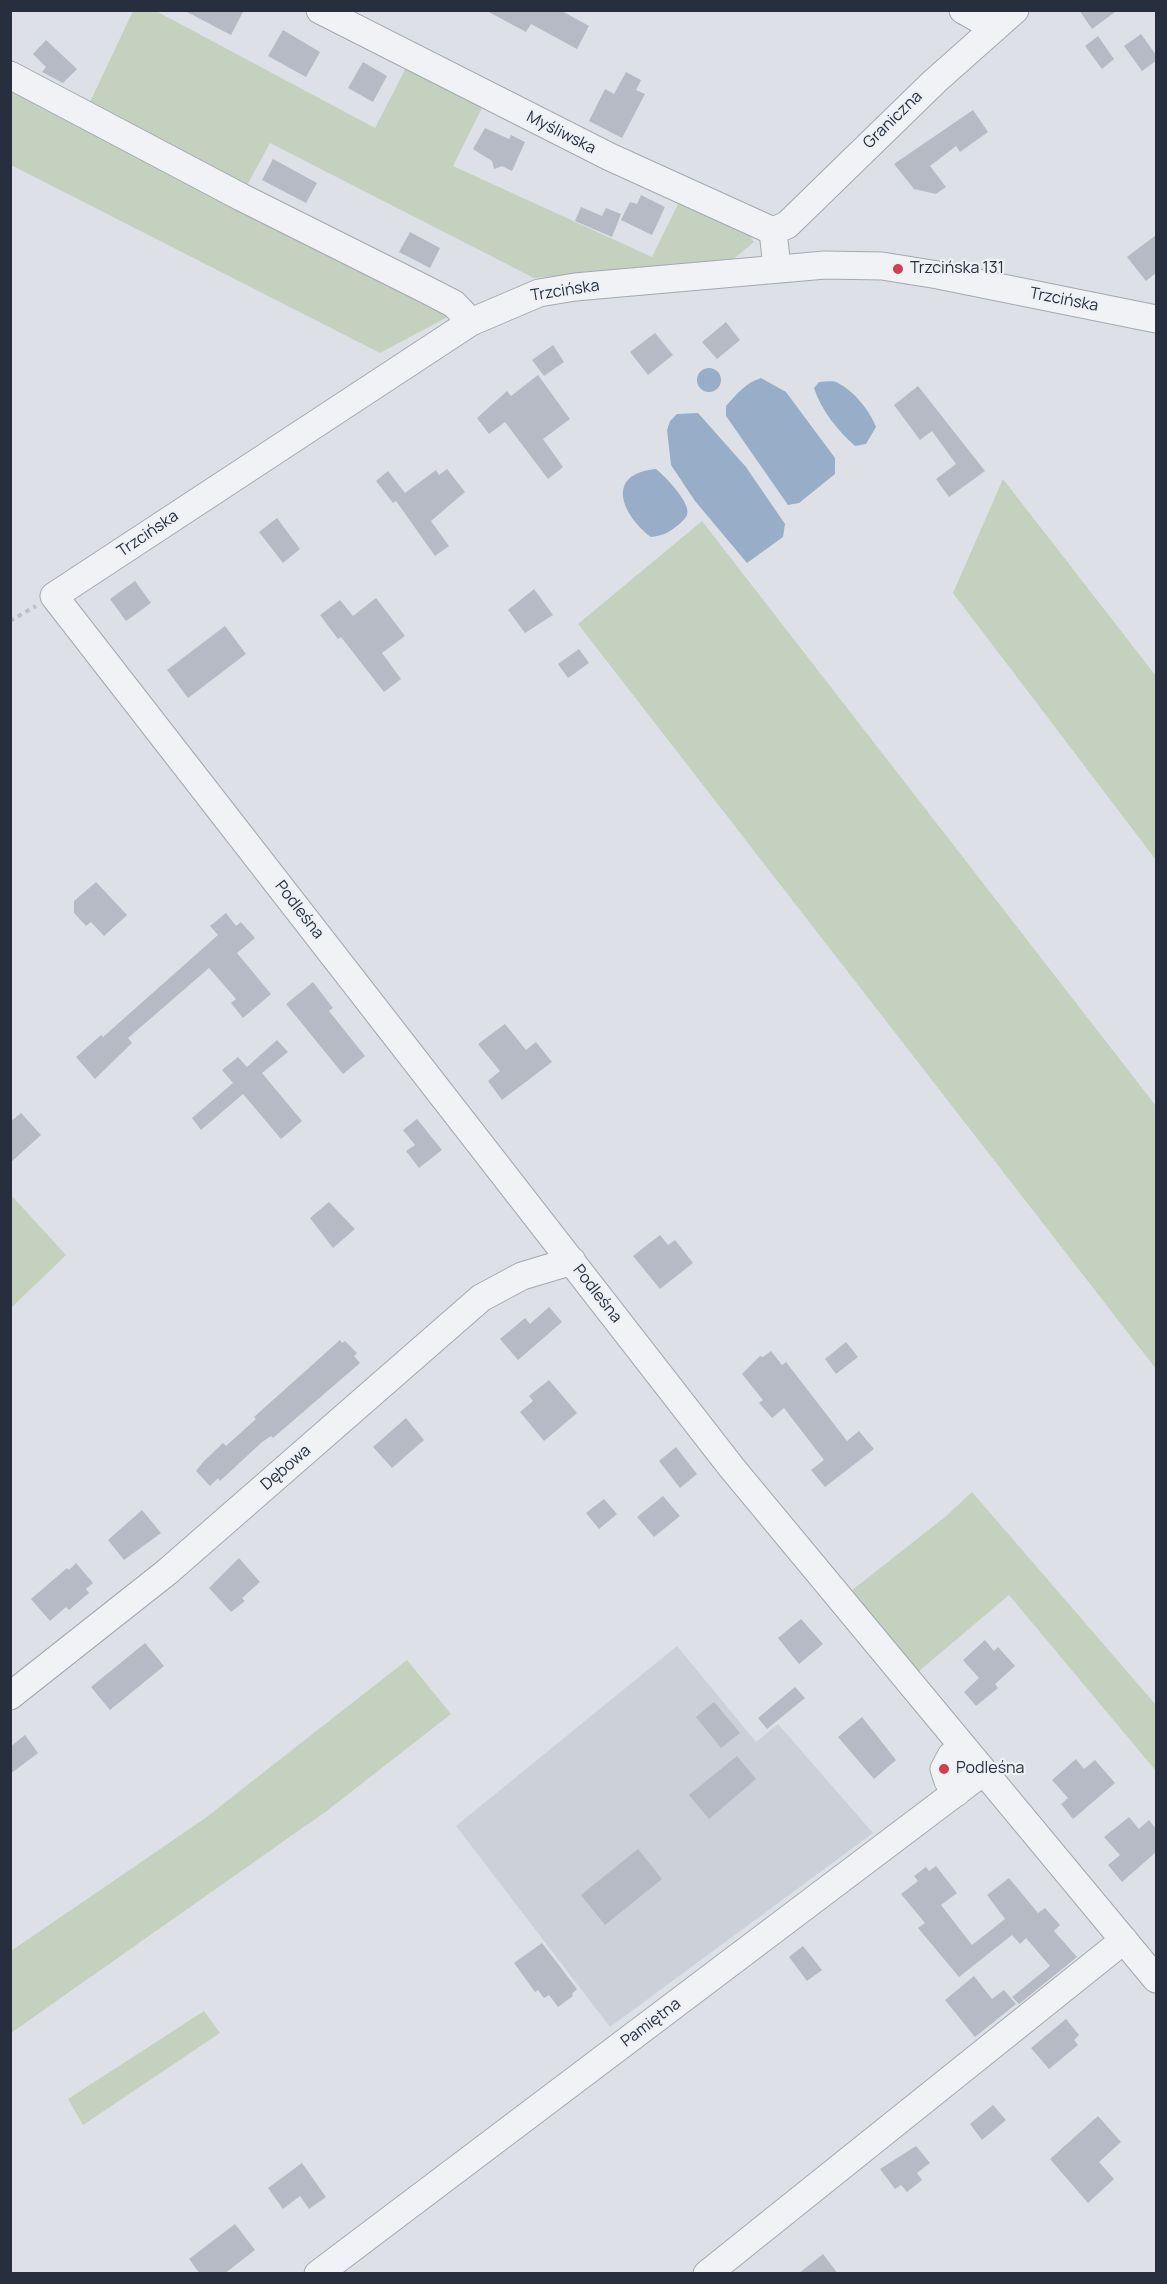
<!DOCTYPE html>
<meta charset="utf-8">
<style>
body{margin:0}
#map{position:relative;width:1167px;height:2284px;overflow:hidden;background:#dde1e7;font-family:Manrope,sans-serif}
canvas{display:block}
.frame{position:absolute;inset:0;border:12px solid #272f3e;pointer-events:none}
</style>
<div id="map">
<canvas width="1167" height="2284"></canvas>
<div class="frame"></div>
</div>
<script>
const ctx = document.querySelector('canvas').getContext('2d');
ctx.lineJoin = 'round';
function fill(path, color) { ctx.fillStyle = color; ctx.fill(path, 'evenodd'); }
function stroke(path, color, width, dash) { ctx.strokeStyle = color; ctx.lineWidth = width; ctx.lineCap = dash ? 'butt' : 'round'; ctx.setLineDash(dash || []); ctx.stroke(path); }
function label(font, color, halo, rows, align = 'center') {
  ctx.font = font + ' Manrope,sans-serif'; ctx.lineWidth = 4.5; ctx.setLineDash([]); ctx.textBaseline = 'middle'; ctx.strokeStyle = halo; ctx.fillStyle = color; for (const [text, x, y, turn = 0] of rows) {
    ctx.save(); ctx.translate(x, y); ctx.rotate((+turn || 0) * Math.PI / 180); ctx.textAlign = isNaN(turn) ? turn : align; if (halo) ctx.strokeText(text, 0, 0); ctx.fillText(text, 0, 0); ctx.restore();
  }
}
const built = new Path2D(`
 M677 1646 756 1742 778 1724 873 1833 610 2027 456 1826Z`);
const green = new Path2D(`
 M133 11H156L375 128 410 60 483 106 453 166 652 257 681 198 742 224 754 242 730 262 534 278 270 143 245 189 470 305 380 353 11 165 10 83 81 121Z
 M1003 479 1156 676V860L953 593Z
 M702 521 1156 1106V1369L578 624Z
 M11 1195 66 1255 11 1308Z
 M972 1492 1156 1705V1771L1009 1595 918 1672 851 1591 945 1517Z
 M407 1660 451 1714 328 1810 11 2033V1951L204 1819Z
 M204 2011 220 2033 83 2125 68 2099Z`);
const water = new Path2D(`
 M697 380a12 12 0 1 1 24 0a12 12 0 1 1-24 0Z
 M761 378 786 392 835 458V474L799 503 788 505 726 416V406C737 394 745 383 761 378Z
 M819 382C825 382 833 380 838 383 854 391 870 411 876 427L866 444 855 446C838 431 821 410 814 388Z
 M698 413 746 467 785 524 783 537 747 563 695 501 671 465 667 430 670 421 677 414Z
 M656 469C665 476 692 504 687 515 684 521 678 525 673 529 666 534 660 536 651 537 622 515 604 474 656 469Z`);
const building = new Path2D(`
 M183 10H244L231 35Z
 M485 10H560L589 26 577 49 531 24 526 32Z
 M1079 10H1118L1092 29Z
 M283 30 320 52 306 77 268 56Z
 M1141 34 1156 55V61L1142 71 1124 46Z
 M1098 36 1114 59 1102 69 1085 46Z
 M46 40 77 69 63 83 42 72 46 67 33 54Z
 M363 62 387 76 373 102 348 88Z
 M626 72 641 80 636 90 645 94 622 138 589 121 605 89 614 94Z
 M973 110 988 132 960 152 956 146 930 166 946 187 936 194 914 189 894 164Z
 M485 128 509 139 511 135 525 142 512 171 502 166 494 169 492 161 473 149Z
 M273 159 317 183 306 203 262 180Z
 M641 195 665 207 652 235 621 220 630 202 637 204Z
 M581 207 602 216 606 208 621 214 612 237 575 221Z
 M410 232 440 248 430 268 399 252Z
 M1156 235V273L1146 281 1127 257Z
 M726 322 740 340 717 359 702 342Z
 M655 333 673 355 648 375 630 352Z
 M553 345 564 362 544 376 532 360Z
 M538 375 570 419 543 439 563 467 548 479 505 422 489 434 477 418 507 391 511 396Z
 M918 386 985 471 949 497 936 479 956 464 932 431 920 440 894 405Z
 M447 469 465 492 431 521 449 546 435 556 396 501 393 503 376 481 388 471 405 493 436 470 439 475Z
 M277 518 300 549 283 563 259 532Z
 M135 581 151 603 126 621 110 599Z
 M534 589 553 615 525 633 508 610Z
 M376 598 405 636 382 653 401 679 384 692 341 637 338 639 320 615 340 600 353 616Z
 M225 626 246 654 188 698 167 670Z
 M579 649 589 663 568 678 558 664Z
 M96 882 127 915 104 936 91 922 86 926 74 913V901Z
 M226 913 236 926 241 922 255 938 237 953 271 994 243 1018 231 1003 236 999 209 968 128 1038 132 1043 95 1079 76 1057 101 1035 103 1037 218 935 210 926Z
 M313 982 333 1008 329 1011 365 1056 343 1074 286 1004Z
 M505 1024 526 1050 536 1042 552 1062 502 1100 488 1081 500 1071 478 1044Z
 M277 1040 288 1052 262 1073 302 1121 281 1139 243 1094 201 1130 192 1118 233 1083 222 1070 238 1057 247 1067Z
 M21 1113 41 1135 10 1163V1122Z
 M417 1119 442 1150 419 1168 406 1151 415 1145 403 1130Z
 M329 1202 355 1229 333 1248 310 1218Z
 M660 1235 668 1245 675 1240 693 1263 660 1289 633 1256Z
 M549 1307 562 1322 518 1360 500 1339 525 1318 530 1324Z
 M340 1340 342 1343 345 1341 357 1353 354 1356 360 1363 273 1438 271 1436 262 1442 220 1481 218 1478 210 1486 196 1471 203 1462 223 1443 226 1446 256 1419 254 1417Z
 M846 1342 858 1357 836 1374 825 1359Z
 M771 1351 782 1365 786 1362 847 1441 859 1431 874 1449 825 1487 811 1470 824 1460 784 1408 772 1418 759 1403 763 1400 742 1374 760 1356 763 1357Z
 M549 1380 577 1413 544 1441 520 1412 533 1401 529 1396Z
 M406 1418 424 1440 392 1468 373 1447Z
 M676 1447 697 1474 680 1488 659 1461Z
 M663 1496 680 1516 654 1537 637 1517Z
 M604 1499 617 1514 599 1529 586 1513Z
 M142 1510 161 1533 124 1560 108 1540Z
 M239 1558 260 1582 242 1598 245 1601 231 1612 209 1588Z
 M76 1563 93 1583 86 1589 89 1593 69 1610 66 1607 50 1621 31 1599 67 1568 69 1570Z
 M801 1619 823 1644 799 1664 778 1638Z
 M985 1640 994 1651 998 1647 1015 1666 995 1684 998 1688 976 1706 964 1692 979 1678 963 1660Z
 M145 1643 164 1666 110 1710 91 1687Z
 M795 1687 805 1698 767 1729 758 1718Z
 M714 1702 740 1733 721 1748 696 1717Z
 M862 1717 896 1760 874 1779 838 1737Z
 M25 1735 38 1753 10 1774V1747Z
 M737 1756 756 1779 709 1819 689 1795Z
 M1076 1759 1084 1769 1095 1760 1115 1783 1073 1819 1061 1804 1068 1798 1052 1780Z
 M1129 1817 1139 1829 1149 1820 1156 1829V1852L1122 1882 1108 1865 1120 1855 1104 1837Z
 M638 1849 662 1879 605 1925 581 1895Z
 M936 1866 957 1893 941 1905 972 1945 1005 1919 987 1895 1009 1878 1038 1913 1045 1908 1060 1925 1054 1931 1077 1957 1019 2004 1012 1997 1050 1966 1026 1938 1020 1944 1012 1935 959 1977 918 1928 925 1923 901 1894 918 1881 914 1876 926 1867 929 1871Z
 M542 1943 577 1989 572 1994 573 1996 558 2007 549 1995 544 1998 538 1990 535 1992 514 1963Z
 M803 1946 822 1970 807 1981 789 1957Z
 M974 1976 992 1999 1004 1990 1016 2004 975 2037 945 2000Z
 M1066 2019 1079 2035 1074 2040 1078 2045 1049 2069 1031 2048Z
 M993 2105 1006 2120 982 2140 970 2124Z
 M1098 2116 1121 2142 1099 2162 1114 2179 1088 2203 1050 2159Z
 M916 2146 930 2163 917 2173 922 2180 907 2192 901 2185 895 2189 880 2169Z
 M302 2163 326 2197 309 2209 300 2196 283 2209 268 2188Z
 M235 2224 255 2250 224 2274H200L189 2259Z
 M823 2254 838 2274H798Z`);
const path = new Path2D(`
 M10 621 36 606`);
const minor = new Path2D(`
 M320 10 610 157 773 231 777 268
 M963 10 995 28
 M10 75 241 197 425 289 454 304 471 322
 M773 231 787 225 935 81 1015 10
 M1156 319 938 275 882 266 825 265 575 287 539 293 471 322 54 596 732 1468 1156 1979
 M10 1696 167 1572 481 1298 522 1276 572 1261
 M956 1793 948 1781 944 1769 951 1756 962 1747
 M318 2274 983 1772
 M707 2274 1124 1940`);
const markers = [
 [898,269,6,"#ce4052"],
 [944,1769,6,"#ce4052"]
];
const streetNames = [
 ["Graniczna",893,120,-44],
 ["Myśliwska",561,133,27],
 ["Trzcińska",565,291,-9],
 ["Trzcińska",1064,300,11],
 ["Trzcińska",148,534,-34],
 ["Podleśna",299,910,52],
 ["Podleśna",597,1294,52],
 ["Dębowa",286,1468,-41],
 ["Pamiętna",651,2023,-37]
];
const poiNames = [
 ["Trzcińska 131",910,269],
 ["Podleśna",956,1769]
];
fill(built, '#cbd0d9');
fill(green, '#c3d1be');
fill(water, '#98aec8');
fill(building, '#b5bac4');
stroke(minor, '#a3a8b1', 29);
stroke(path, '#bcbfc6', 4, [4.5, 4.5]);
stroke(minor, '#f0f2f6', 27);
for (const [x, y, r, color] of markers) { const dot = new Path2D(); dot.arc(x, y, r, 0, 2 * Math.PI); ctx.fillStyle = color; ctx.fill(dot); stroke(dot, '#edf0f5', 2); }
label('16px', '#272f3e', '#edf0f5', streetNames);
label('16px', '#272f3e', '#edf0f5', poiNames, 'left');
</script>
